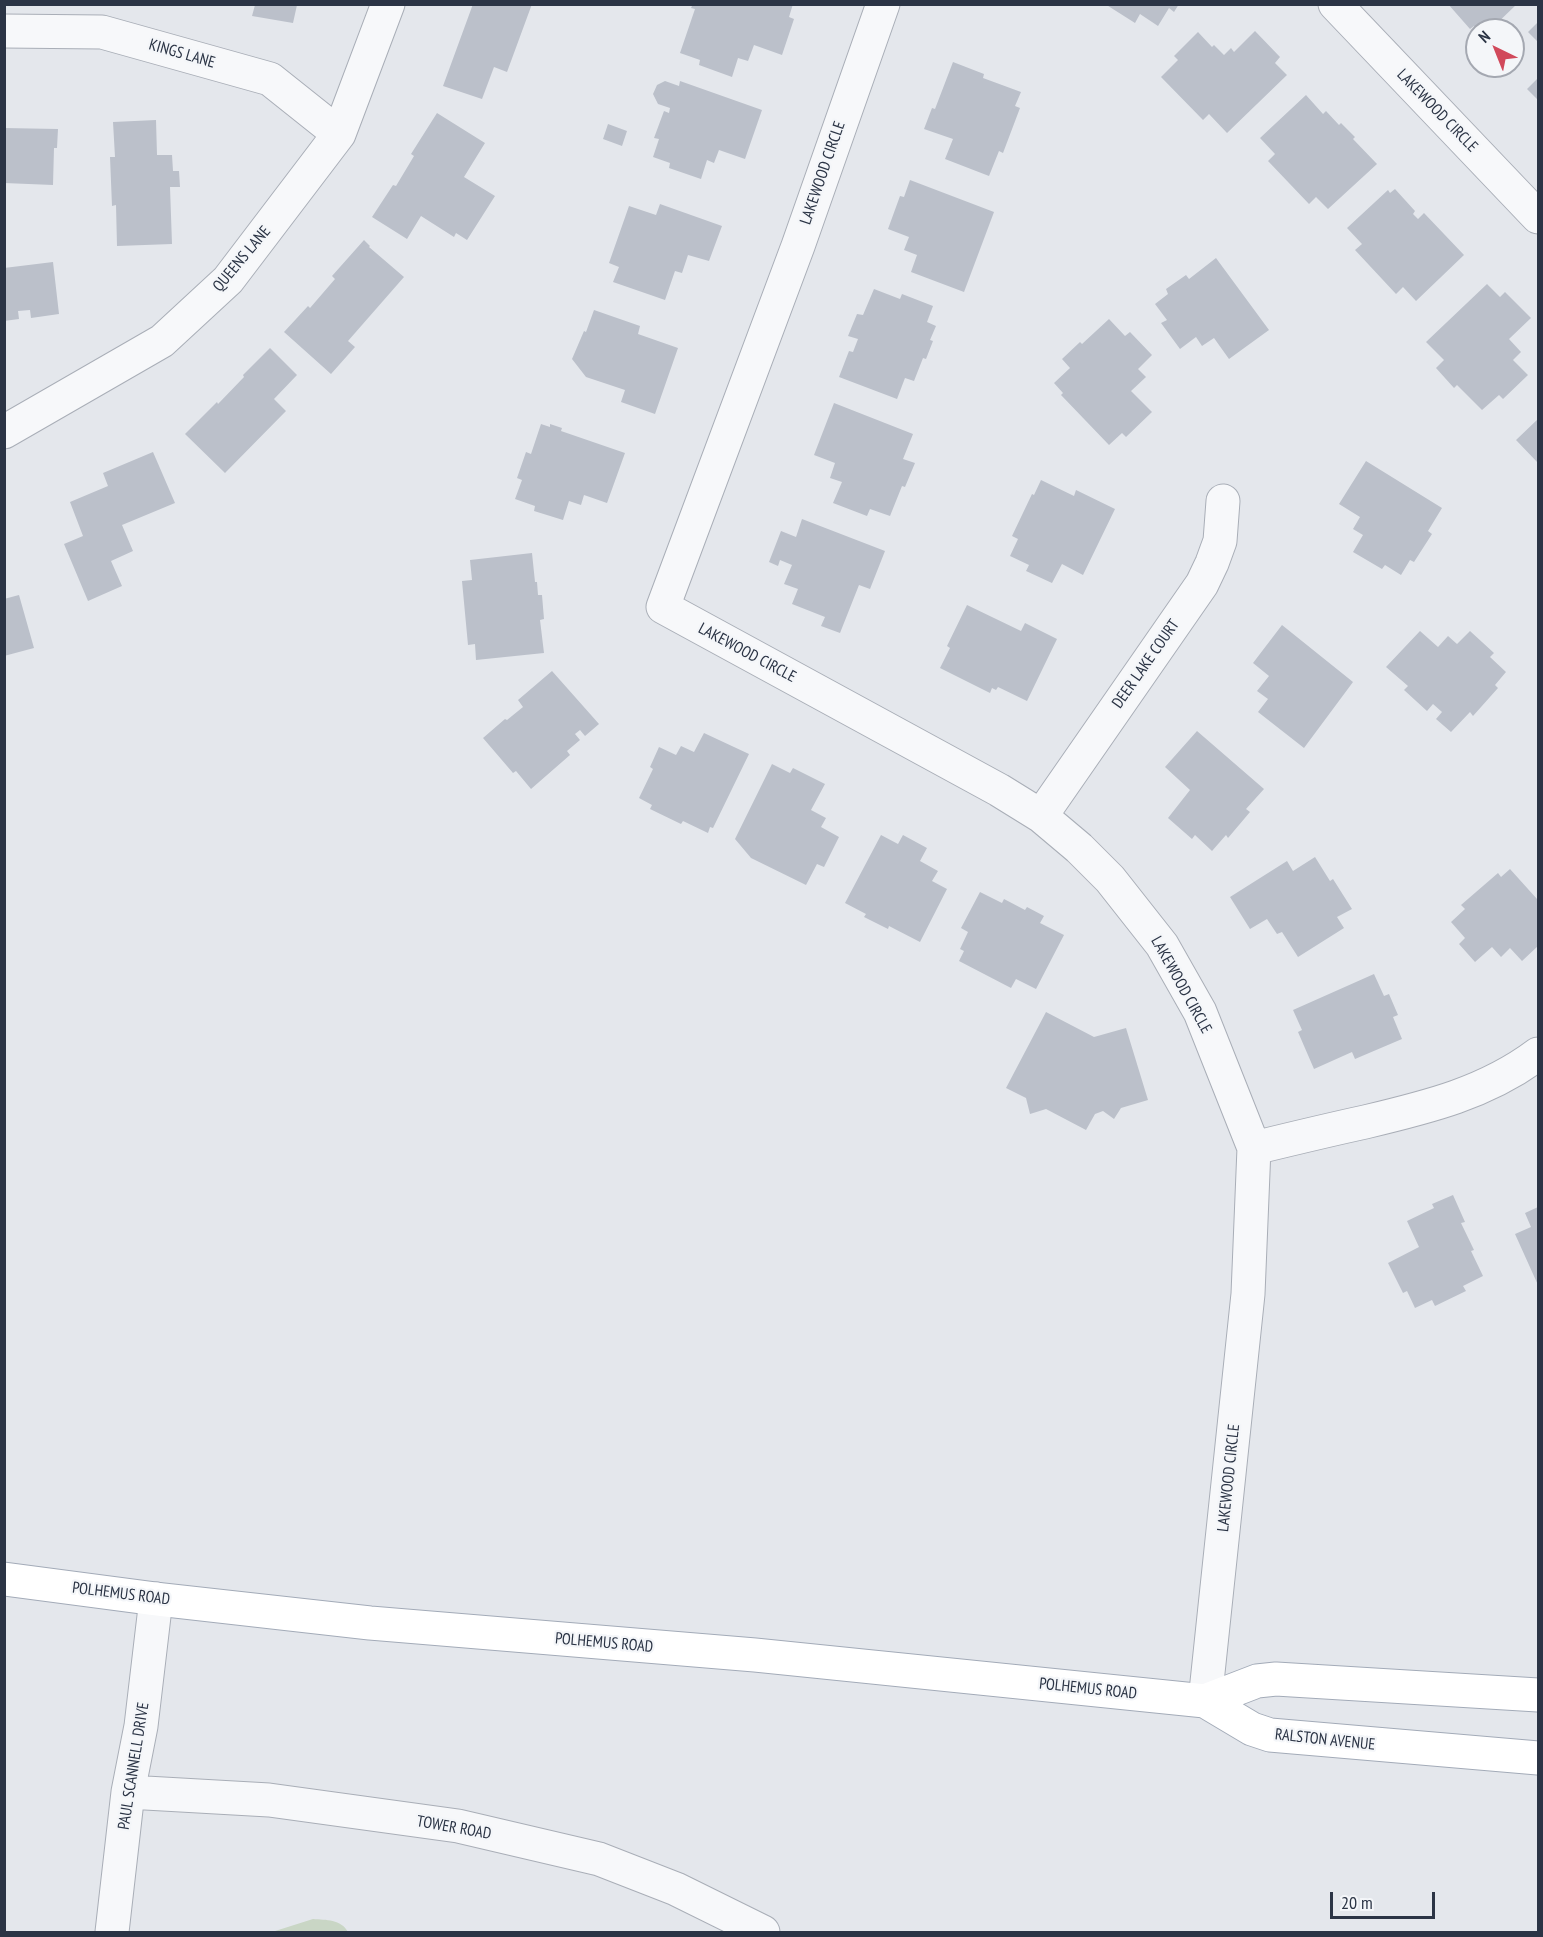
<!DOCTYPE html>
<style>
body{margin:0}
#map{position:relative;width:1543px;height:1937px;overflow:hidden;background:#e4e7ec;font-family:"PT Sans Narrow",sans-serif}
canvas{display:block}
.frame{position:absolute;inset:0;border:6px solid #2b3445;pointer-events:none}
.north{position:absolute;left:1465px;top:18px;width:60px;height:60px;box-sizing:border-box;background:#f4f6f9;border:2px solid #a4a8b1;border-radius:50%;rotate:317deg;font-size:16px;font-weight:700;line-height:24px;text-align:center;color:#2b3445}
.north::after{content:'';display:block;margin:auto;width:21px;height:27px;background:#d1495b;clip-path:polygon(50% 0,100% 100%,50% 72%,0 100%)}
.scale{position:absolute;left:1330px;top:1892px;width:105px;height:27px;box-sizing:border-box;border:3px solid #2b3445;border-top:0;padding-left:8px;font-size:18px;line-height:21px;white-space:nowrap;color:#2b3445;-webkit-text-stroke:4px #f4f6f9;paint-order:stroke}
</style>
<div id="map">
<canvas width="1543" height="1937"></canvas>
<div class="frame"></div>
<div class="north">N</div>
<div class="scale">20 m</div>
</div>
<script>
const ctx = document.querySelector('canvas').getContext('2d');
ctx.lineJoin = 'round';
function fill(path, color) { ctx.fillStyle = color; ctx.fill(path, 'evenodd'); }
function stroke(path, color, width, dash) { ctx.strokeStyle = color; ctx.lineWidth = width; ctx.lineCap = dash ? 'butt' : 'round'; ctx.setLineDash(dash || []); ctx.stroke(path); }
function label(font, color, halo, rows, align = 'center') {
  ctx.font = font + ' "PT Sans Narrow",sans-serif'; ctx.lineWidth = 4.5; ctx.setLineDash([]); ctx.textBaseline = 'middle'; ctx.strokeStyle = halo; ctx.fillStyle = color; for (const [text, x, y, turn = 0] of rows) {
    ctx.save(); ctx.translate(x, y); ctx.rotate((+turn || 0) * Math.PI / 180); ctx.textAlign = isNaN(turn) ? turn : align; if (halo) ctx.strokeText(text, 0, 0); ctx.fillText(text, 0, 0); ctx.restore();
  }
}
const green = new Path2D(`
 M313 1919C326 1920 341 1919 348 1932H272Z`);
const building = new Path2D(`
 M473 4H532L507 72 494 67 482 99 443 86Z
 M693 4H793L789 17 794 19 782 55 754 45 748 61 738 58 732 77 699 65 700 60 680 53 695 9 691 8Z
 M1105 4H1179L1174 12 1169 8 1158 26 1140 14 1135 23Z
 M1448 4H1517L1490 30H1478L1474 26 1470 29Z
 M255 5H297L293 23 252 16Z
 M1538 22V42L1528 32Z
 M1255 31 1280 57 1275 63 1287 75 1227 133 1209 114 1203 120 1161 77 1178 60 1174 56 1198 32 1212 47 1214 45 1224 55 1231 48 1234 52Z
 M953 62 984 74 983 78 1021 92 1015 106 1020 108 1003 153 999 151 989 176 945 159 953 139 924 129 932 108 935 109Z
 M1538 78V100L1527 89Z
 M665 81 679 86 680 81 762 110 745 159 719 150 714 163 707 160 701 179 669 168 670 163 653 157 659 139 654 138 664 111 669 113 670 108 658 104 653 94 657 85Z
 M1306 95 1323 114 1326 111 1339 125 1341 123 1355 137 1353 139 1377 164 1328 209 1316 197 1309 204 1268 161 1275 154 1260 138Z
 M437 113 485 143 464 177 495 196 467 240 456 233 454 237 421 216 407 239 372 217 393 185 396 186 414 156 411 154Z
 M156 120 157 155H172L173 171H179L180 187H170L172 244 117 246 116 205 112 206 110 157H115L113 122Z
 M608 124 627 131 622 146 603 139Z
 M4 128 58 129 57 148H54L53 185 4 183Z
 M910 180 994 212 964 292 911 272 917 255 904 250 909 237 888 229 900 196 904 197Z
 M1395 189 1415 211 1413 214 1418 219 1424 213 1464 255 1416 301 1403 287 1396 294 1355 250 1362 244 1347 228 1388 190 1390 193Z
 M660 204 722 226 709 261 688 255 682 273 675 271 665 300 613 282 619 267 609 263 629 206 656 215Z
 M364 240 370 246 369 247 404 277 348 341 355 347 331 374 284 332 308 306 310 308 335 279 332 276Z
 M1216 258 1269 330 1229 359 1214 338 1202 346 1196 337 1180 349 1161 323 1167 320 1155 304 1168 294 1166 289 1186 275 1189 279Z
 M53 262 59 314 31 318 30 310 18 311 19 319 4 321V268Z
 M1487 284 1500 297 1505 292 1531 318 1509 339 1521 352 1513 360 1528 375 1503 399 1499 395 1482 410 1457 385 1454 388 1436 368 1444 360 1426 342Z
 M874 289 900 299 902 294 933 306 927 322 936 326 930 340 933 341 926 359 923 358 914 381 905 378 897 399 839 377 849 351 853 352 858 339 848 336 857 314 863 315Z
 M594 310 640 326 638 334 678 348 655 414 621 402 625 390 586 377 572 359 584 331 586 332Z
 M1109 319 1125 336 1130 332 1152 355 1138 369 1146 377 1131 391 1152 412 1126 437 1122 433 1109 445 1061 395 1063 393 1054 383 1070 368 1062 359 1080 342 1082 344Z
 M270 348 297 375 274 399 286 411 225 473 185 434 217 402 218 404 244 377 243 375Z
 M834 403 913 434 903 459 915 463 905 487 902 486 890 516 870 509 867 516 833 503 842 482 830 478 835 463 814 455Z
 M1538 419V463L1516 440Z
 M541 424 550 427V424L562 428 561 431 625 453 607 503 584 495 581 505 569 501 563 520 534 511 535 506 515 499 522 480 517 478 526 452 531 454Z
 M153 452 175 503 122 525 133 551 111 561 122 586 88 601 64 544 83 536 70 502 108 486 103 473Z
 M1366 461 1442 508 1428 531 1432 534 1414 562 1410 560 1401 575 1385 565 1382 569 1353 552 1363 535 1353 529 1360 517 1339 504Z
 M1041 480 1074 496 1076 490 1115 509 1083 575 1062 564 1052 583 1026 571 1029 565 1010 556 1018 539 1012 536 1032 494 1034 495Z
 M802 519 885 551 870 589 859 585 840 633 821 626 825 617 792 604 798 589 784 584 792 565 780 560 778 566 769 562 781 531 796 537Z
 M532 553 535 582H537L538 595H542L544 619 540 620 544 653 476 660 475 644 468 645 462 581 472 580 470 560Z
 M19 595 34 648 4 656V599Z
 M967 605 1021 631 1025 623 1057 639 1027 701 998 687 996 690 992 688 990 693 940 668 950 648 947 646Z
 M1282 625 1353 682 1304 748 1258 712 1268 699 1257 691 1269 676 1253 663Z
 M1420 631 1438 647 1448 636 1457 644 1470 631 1494 653 1490 657 1506 672 1495 685 1498 688 1473 716 1470 712 1451 732 1436 719 1442 712 1433 704 1427 711 1404 690 1408 686 1386 667Z
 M552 671 599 724 585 736 580 730 575 734 580 740 567 751 570 755 531 789 516 771 513 773 483 738 505 719 507 720 523 707 518 700Z
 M1197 731 1264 789 1246 809 1250 812 1228 838 1226 835 1212 851 1195 835 1192 839 1168 818 1190 790 1165 767Z
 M704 733 749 754 713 828 710 827 708 833 683 821 681 824 650 809 652 805 639 798 653 769 650 767 659 747 676 755 681 746 694 752Z
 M772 764 790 773 793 768 825 784 811 810 826 818 821 827 839 837 824 867 817 864 806 885 751 858 735 839Z
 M881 835 898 844 903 835 927 848 920 861 938 871 932 881 947 889 920 942 889 926 888 929 864 917 866 914 845 903Z
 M1315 857 1330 881 1333 879 1352 909 1337 917 1344 928 1298 957 1282 932 1277 934 1267 919 1250 929 1230 897 1287 861 1293 871Z
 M1510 869 1537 899 1538 898V946L1522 961 1510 948 1501 957 1492 947 1475 962 1459 944 1465 938 1451 922 1465 909 1461 905 1498 873 1501 877Z
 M980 892 1002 903 1004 899 1025 910 1027 907 1044 916 1040 923 1064 935 1036 989 1016 979 1011 988 959 961 964 951 960 949 968 932 961 928Z
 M1374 974 1384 996 1389 994 1398 1015 1393 1017 1402 1039 1355 1059 1352 1052 1314 1069 1298 1032 1302 1030 1293 1010Z
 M1046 1012 1094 1037 1126 1028 1148 1100 1121 1108 1114 1119 1103 1111 1095 1114 1086 1130 1046 1109 1030 1114 1026 1098 1006 1088Z
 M1453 1195 1465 1222 1461 1223 1474 1250 1471 1251 1483 1276 1463 1286 1466 1291 1435 1306 1432 1300 1415 1308 1407 1291 1403 1293 1388 1263 1419 1247 1407 1221 1434 1208 1432 1204Z
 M1538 1207V1285L1515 1234 1531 1227 1525 1213Z`);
const minor = new Path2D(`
 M883 4 798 246 663 607 999 790 1041 816 1079 848 1110 879 1162 945 1200 1012 1254 1148 1248 1294 1205 1701
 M1335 4 1538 217
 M4 31 102 32 270 79 339 134
 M4 432 162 341 228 280 339 134 388 4
 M1041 816 1202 584 1212 563 1220 541 1223 501
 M1254 1148C1291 1139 1328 1130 1365 1122 1428 1107 1486 1093 1538 1054
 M128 1792 269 1800 458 1826 599 1859 676 1889 763 1932
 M112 1932 128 1792 141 1726 156 1599`);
const major = new Path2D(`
 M4 1579 156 1599 370 1623 755 1655 1205 1701 1252 1729 1270 1735 1538 1758
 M1205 1701 1257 1681 1276 1679 1538 1695`);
const streetNames = [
 ["KINGS LANE",182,54,16],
 ["LAKEWOOD CIRCLE",1437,111,46],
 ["LAKEWOOD CIRCLE",823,173,-71],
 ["QUEENS LANE",242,259,-50],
 ["LAKEWOOD CIRCLE",747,653,28],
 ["DEER LAKE COURT",1146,664,-55],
 ["LAKEWOOD CIRCLE",1181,985,61],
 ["LAKEWOOD CIRCLE",1229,1478,-84],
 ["POLHEMUS ROAD",121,1594,7],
 ["POLHEMUS ROAD",604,1643,5],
 ["POLHEMUS ROAD",1088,1689,6],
 ["RALSTON AVENUE",1325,1740,6],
 ["PAUL SCANNELL DRIVE",134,1766,-81],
 ["TOWER ROAD",454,1828,10]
];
fill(green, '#c9d6c5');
fill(building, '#bbc0ca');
stroke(minor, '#a9aeb7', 35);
stroke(major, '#a3abb8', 35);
stroke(minor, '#f7f8fa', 33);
stroke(major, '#fff', 33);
label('16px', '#2b3445', '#f4f6f9', streetNames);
</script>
